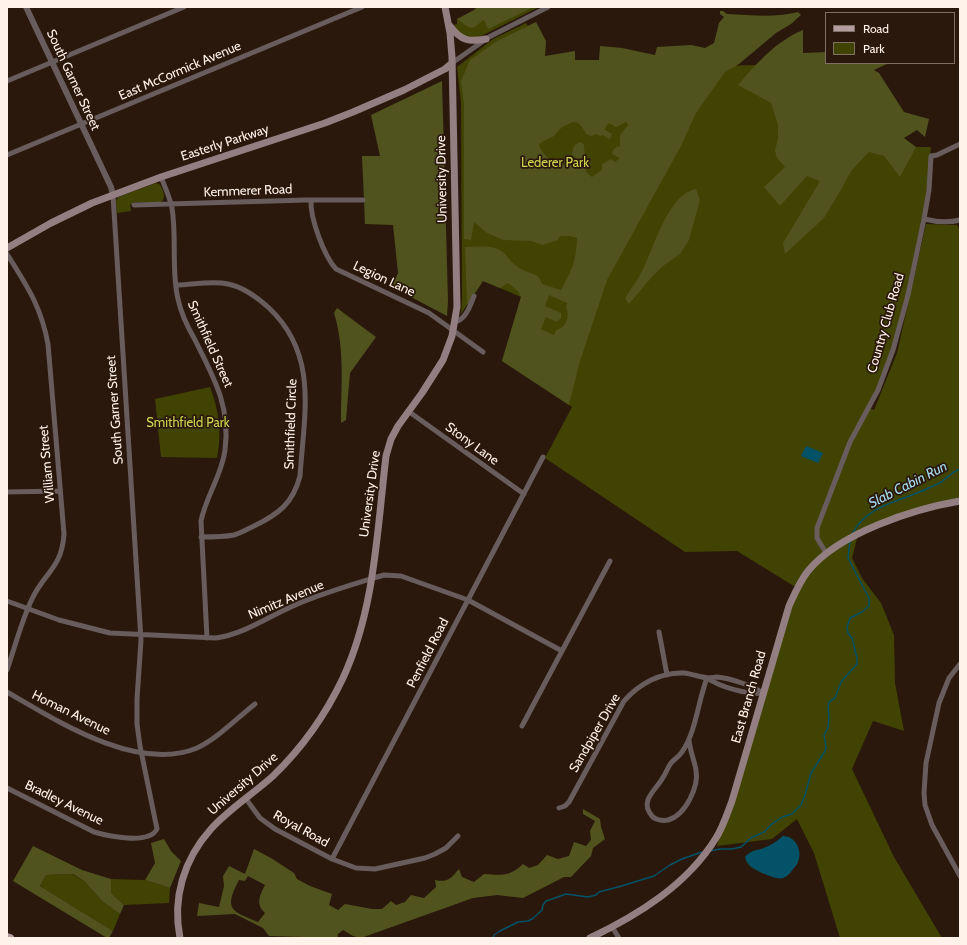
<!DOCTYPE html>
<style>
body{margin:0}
#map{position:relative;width:967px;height:945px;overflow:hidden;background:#2a180c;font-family:Cabin,sans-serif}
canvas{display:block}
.frame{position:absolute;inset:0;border:8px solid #fff2ea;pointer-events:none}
.legend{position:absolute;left:825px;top:12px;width:130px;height:52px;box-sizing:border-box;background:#2a180c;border:1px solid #7f6f65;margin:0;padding:5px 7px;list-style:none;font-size:12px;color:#fff2ea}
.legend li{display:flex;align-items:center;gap:8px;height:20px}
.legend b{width:20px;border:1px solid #7f6f65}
</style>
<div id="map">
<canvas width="967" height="945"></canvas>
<div class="frame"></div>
<ul class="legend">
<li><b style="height:5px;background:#b49b9e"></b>Road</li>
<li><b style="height:11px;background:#404301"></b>Park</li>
</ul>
</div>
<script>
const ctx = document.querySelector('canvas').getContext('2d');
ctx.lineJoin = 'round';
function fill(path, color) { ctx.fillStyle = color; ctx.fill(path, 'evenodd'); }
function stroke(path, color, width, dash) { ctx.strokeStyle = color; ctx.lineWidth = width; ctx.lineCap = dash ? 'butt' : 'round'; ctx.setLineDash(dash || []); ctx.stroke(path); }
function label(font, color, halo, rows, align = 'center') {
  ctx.font = font + ' Cabin,sans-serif'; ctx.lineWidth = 3.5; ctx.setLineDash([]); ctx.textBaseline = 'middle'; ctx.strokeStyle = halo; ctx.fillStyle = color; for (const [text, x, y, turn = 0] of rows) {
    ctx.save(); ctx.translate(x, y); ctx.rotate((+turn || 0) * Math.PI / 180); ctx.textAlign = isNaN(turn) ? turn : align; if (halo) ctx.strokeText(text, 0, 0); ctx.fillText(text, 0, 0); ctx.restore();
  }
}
const green = new Path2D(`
 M483 7H539L479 37 471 39 456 31 454 25 457 24V19L459 20Z
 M526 23 540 46 542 70 846 63 889 147H931L924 219 893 350 869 408 874 410 897 353 926 224 957 225 960 231V501L928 507 858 535 852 558 862 578 881 603 894 635 895 683 904 731 873 721 852 769 894 857 942 938H840L814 853 797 819 772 839 717 846 797 588 737 551 685 552 545 458 572 407 502 361 521 297 483 281 461 314 462 298 461 103 457 67 493 39Z
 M156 183 159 184C163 189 167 198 161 202H134L130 205 131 211 117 213 116 201 118 197Z
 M210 387C219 410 222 433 217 458L161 457 155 399Z
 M72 874 84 881 103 902 120 914 113 931 40 886 46 875Z
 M111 879 145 880 170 888 169 903 124 905 111 893Z`);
const forest = new Path2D(`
 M477 7H534L488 29 484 20 473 28 468 27 457 19 474 10Z
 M720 11H723L727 14C751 15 775 18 798 12L801 15 791 24 776 33 739 64 725 72 696 113 681 146 607 280 580 361 569 405 502 361 521 297 518 291 508 283 500 288 483 281 467 305 465 247C477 247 495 244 504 253 510 260 515 266 523 270 532 275 539 272 542 284L561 290C572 270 576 262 577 238L570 236H560L558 240 543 245 531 241 503 240 487 233 474 222 471 240 464 239V104L461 81 470 60 497 41 536 22 546 41 545 56 575 51V60H599L600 46 622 48 655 55 657 47 691 45 705 48 714 43 719 23 724 17 720 14ZM573 122C580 122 583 128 586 134L591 136 597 134 600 136 603 135 609 139 611 138 612 134 605 130 606 126 609 123 616 127 626 122 628 125 620 135V147L618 146 613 150 612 154 620 158 615 162 611 159 602 164V170L592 177 586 172 584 145 581 142C574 144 573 147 572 154L577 159V164L574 166C569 163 567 165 562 165 553 165 543 154 539 146L540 143 554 136 562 127ZM549 295 567 303 566 307C570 316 567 327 556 330L554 335 541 329 546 317 557 322 561 318V313L545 306Z
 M803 30V53L826 52V63H889L874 70 879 73 904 112 929 119 925 137 917 130 904 138 916 147 900 177 884 156 869 152 851 171 842 188 824 218 785 254 783 243 820 181 807 176 780 206 764 187 785 167 777 158 775 151 778 138V125L771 103 738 85C758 62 775 42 803 30Z
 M442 81 448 301 447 316 392 287 398 273 393 225 365 224 362 156H380L371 115Z
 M696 189 700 200 689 240 680 254 663 266 650 279 629 304 625 298C631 289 638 279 643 269 654 247 669 193 696 189Z
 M337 308 376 337 350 373 346 420 341 423C341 386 345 348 334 313Z
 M583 809 600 819 601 827 605 839 593 848 591 856 571 877H564L523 898 497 895 473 898 361 938 353 936 343 930 338 934 337 938 269 936 263 928 235 914 197 916 199 903 219 907 224 886 223 876 229 866 245 874 254 849 271 858 294 873 297 879 310 886 332 894 329 905 338 910 345 904 372 909H382L391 901 396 905 405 902 411 895 424 898 436 887 435 880C448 883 451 878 459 869L462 877 474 882 484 874C502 875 509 877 523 864L529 868 538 865 547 855 558 859 569 856 574 842 586 846 591 840 590 831 595 821 583 814ZM248 876 265 885C260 895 255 904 265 913L258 922C232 911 223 910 239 880L245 881Z
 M164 839 171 851 181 861 170 888 145 880 155 863 151 843Z
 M33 846 82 870 111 879V893L124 905 120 914 103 902 84 881 73 874 46 875 40 886 113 931 109 938H107L13 881Z`);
const water = new Path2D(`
 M806 446 823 453 818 463 801 456Z
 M783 836C795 836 803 850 798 862 797 865 793 869 791 872 789 874 786 877 783 878 777 880 768 875 762 873 754 869 747 866 745 857 751 849 758 851 766 847 772 845 778 840 783 836Z`);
const stream = new Path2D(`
 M853 533C864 509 894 502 917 493 925 490 932 486 940 483 947 478 952 472 960 469
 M710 851 720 849H732L741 847 751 838 764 832 772 824 782 817 792 814 801 805 805 795 811 773 825 751 826 747 824 735 828 728 829 718 828 706 830 701 835 698 841 682 857 664V658L852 638 848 633 847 627 850 618 862 612 869 606V598L848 558 850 541
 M493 938 494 935 500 931 518 922 528 921 532 919 539 913 542 910 543 905 546 901 555 898 566 894 588 897 596 895 599 892 618 887 654 876 670 865 682 859 702 852`);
const minor = new Path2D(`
 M452 63 489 37 548 7
 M7 81 184 7
 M7 155 362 7
 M161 177C165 187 170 198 172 208 177 238 171 270 178 299 181 313 187 326 194 338 213 376 231 406 225 450 222 475 206 496 201 521L207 638
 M311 200C310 218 324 256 336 269L429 313 483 352
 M134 205 306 200H363
 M924 219C936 222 948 223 960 220
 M7 254C27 286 41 306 48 344L64 534C62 568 44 573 32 599 21 622 15 647 7 670
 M176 285C193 285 211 280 228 284 243 287 258 298 269 308 319 355 304 415 300 476 293 503 279 514 254 526 248 529 241 533 234 535 224 537 212 537 201 537
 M455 322C466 319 470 306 474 296
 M408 411 524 494
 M7 492 60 491
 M826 553 817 538V528L850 442 878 390 893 350 908 295 924 219 929 190 931 156 937 155 960 144
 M7 601 59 620 110 633 216 638C244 634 268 617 293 606 322 593 354 584 384 575L401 576 468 600 562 651
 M659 632 667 675
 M960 664 949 678 939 703 926 763 924 793 925 805 932 825 960 876
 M707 678C720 687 748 695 763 693
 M7 692C57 721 137 773 197 748 217 739 237 718 255 704
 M522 726 610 561
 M689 740C690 751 694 759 696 770 699 786 686 815 668 820 663 821 655 820 652 816 639 801 655 791 662 779 666 774 667 768 671 763 674 759 679 757 682 752 696 732 698 701 707 678
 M7 788 94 832C108 836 149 845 157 829L140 746 137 724V699L141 640 113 195
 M246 799 260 818 275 829 332 859 356 868 375 869 425 858 435 854 446 848 458 836
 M559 808 565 806 569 802 624 701C639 684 660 672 684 673 692 674 700 677 708 678 711 678 714 677 717 677 729 678 754 686 763 693
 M332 859 543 457
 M612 927 619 938`);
const tertiary = new Path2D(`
 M26 7 111 187 113 195`);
const secondary = new Path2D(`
 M450 26C461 41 469 42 486 39
 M7 248 51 223 92 203 161 177 325 123 353 112 404 90 445 69 452 63
 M180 938C172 898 184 859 211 829 229 809 253 794 273 776 302 748 326 714 343 678 375 609 377 531 386 456L391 439 398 426 422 393 443 360 452 336 457 307 452 57 450 33 445 7
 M590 938C638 915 687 885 716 838 723 827 727 814 732 801L789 606C795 593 800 581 808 571 839 533 913 509 960 501`);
const primary = new Path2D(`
 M7 937 10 938`);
const streetNames = [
 ["East McCormick Avenue",180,71,-23],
 ["South Garner Street",73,80,65],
 ["Easterly Parkway",225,143,-18],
 ["University Drive",442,179,-91],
 ["Kemmerer Road",248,191,-2],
 ["Legion Lane",384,279,25],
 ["Country Club Road",886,323,-74],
 ["Smithfield Street",210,344,66],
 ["South Garner Street",115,410,-94],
 ["Smithfield Circle",291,424,-88],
 ["Stony Lane",472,444,36],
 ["William Street",47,464,-95],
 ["University Drive",370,494,-82],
 ["Nimitz Avenue",286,600,-23],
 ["Penfield Road",428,653,-63],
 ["East Branch Road",749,697,-74],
 ["Homan Avenue",71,713,26],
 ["Sandpiper Drive",595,733,-60],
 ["University Drive",243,784,-41],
 ["Bradley Avenue",64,803,26],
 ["Royal Road",301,829,29]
];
const parkNames = [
 ["Lederer Park",555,163],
 ["Smithfield Park",188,423]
];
const waterNames = [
 ["Slab Cabin Run",908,485,-27]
];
fill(green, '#404301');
fill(forest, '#50531d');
fill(water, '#035268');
stroke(stream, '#035268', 1.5);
stroke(minor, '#685c5d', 5);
stroke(tertiary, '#685c5d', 6);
stroke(secondary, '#937f81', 7);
stroke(primary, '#b49b9e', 8);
label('13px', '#fff2ea', '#2a180c', streetNames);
label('13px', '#cdd64e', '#2a180c', parkNames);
label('italic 14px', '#a6dbf1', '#2a180c', waterNames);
</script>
